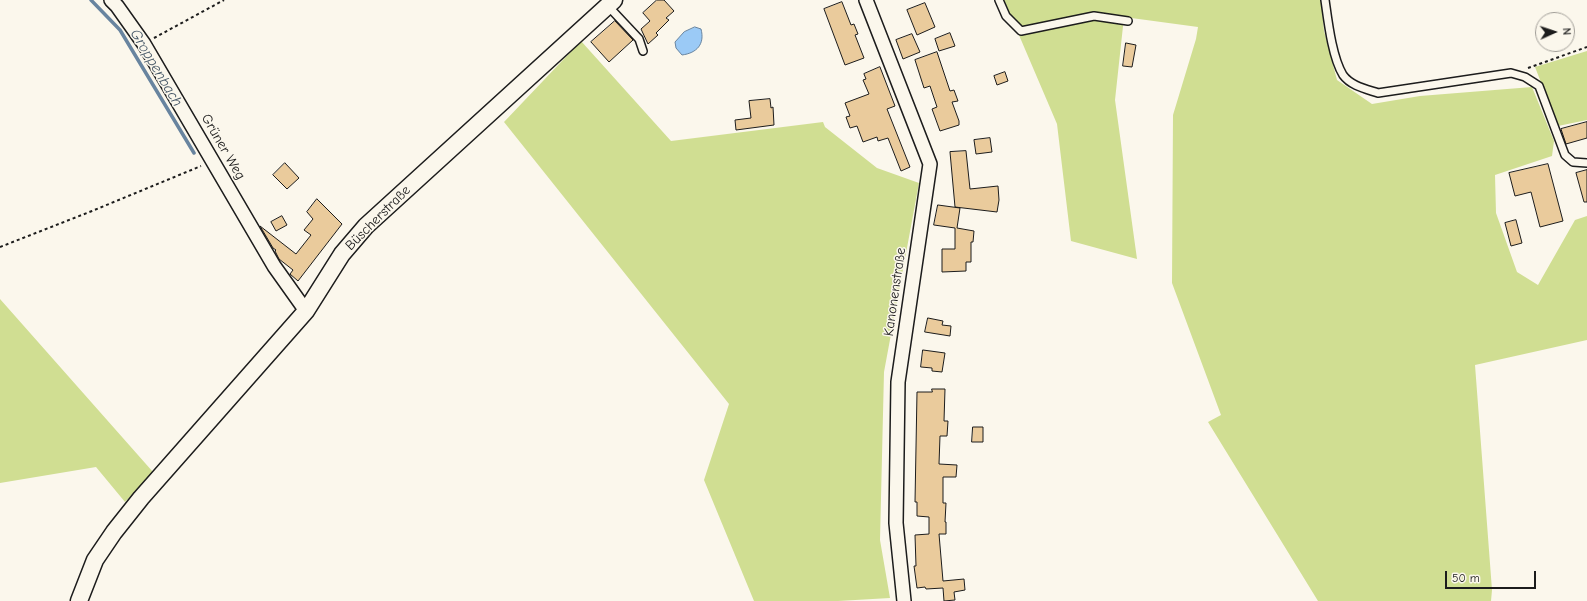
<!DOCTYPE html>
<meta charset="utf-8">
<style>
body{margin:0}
#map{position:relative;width:1587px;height:601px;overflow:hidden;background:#fbf7ec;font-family:"Comic Neue",sans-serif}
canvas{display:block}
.north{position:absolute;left:1535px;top:12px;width:40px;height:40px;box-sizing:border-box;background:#fbf7ec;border:1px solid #a29f99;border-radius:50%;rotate:87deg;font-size:11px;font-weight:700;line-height:16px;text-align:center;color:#1c1c1c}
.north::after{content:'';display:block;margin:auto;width:14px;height:18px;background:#1c1c1c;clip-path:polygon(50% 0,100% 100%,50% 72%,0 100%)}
.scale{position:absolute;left:1445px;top:571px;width:91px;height:18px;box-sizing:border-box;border:2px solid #1c1c1c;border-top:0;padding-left:5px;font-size:12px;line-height:14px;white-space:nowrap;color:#1c1c1c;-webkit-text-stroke:3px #fbf7ec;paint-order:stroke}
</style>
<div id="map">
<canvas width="1587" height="601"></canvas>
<div class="north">N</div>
<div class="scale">50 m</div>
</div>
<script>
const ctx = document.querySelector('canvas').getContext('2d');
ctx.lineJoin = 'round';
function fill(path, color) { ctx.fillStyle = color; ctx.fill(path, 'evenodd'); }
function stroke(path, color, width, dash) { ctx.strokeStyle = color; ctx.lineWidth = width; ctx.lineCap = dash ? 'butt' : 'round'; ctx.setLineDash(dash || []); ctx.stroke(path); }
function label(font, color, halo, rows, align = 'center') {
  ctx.font = font + ' "Comic Neue",sans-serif'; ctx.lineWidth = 3; ctx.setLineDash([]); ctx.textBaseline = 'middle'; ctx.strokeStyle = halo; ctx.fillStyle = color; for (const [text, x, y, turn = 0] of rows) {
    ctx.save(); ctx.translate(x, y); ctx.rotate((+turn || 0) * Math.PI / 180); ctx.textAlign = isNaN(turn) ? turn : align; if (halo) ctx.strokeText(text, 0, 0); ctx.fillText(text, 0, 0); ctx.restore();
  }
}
const green = new Path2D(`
 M1004 0H1321L1324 31 1337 80 1372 104 1420 96 1532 87 1554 141 1552 156 1495 175 1496 213 1517 272 1538 285 1575 220 1587 216V340L1475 365 1492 590 1491 601H1318L1208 422 1221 415 1172 283 1173 115 1196 39 1198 27 1124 17 1115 100 1137 259 1071 241 1057 124Z
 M581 41 671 141 823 122 825 127 877 168 919 183 884 372 880 540 890 598 838 601H754L704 480 729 404 504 122Z
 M1587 51V120L1558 126 1535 67Z
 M0 299 153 472 125 502 96 467 0 483Z`);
const water = new Path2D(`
 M695 27 701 29C705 44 697 53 682 55L676 48 675 42 684 32Z`);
const stream = new Path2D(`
 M91 0 120 30 194 153`);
const building = new Path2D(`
 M657 0H664L674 11 666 18 669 20 656 33 658 35 648 44 641 29 650 21 643 13Z
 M842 2 851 25 854 24 858 34 855 35 864 58 845 65 824 9Z
 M925 3 935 27 917 35 907 10Z
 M615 21 633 40 609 62 591 42Z
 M950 33 955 46 939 51 935 39Z
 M912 34 920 52 903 59 896 40Z
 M1126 43 1136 45 1132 67 1123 66Z
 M937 52 950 91 954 90 958 101 952 102 959 121V125L940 131 932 109 937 107 930 86 924 88 915 60Z
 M880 67 895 106 887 109 910 167 901 171 888 138 878 141 877 137 863 142 857 126 850 128 846 117 850 116 845 103 869 94 863 80 866 79 864 74Z
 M1005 72 1008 81 997 85 994 76Z
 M770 99 771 108 773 107 774 125 736 130 735 120 751 118 749 101Z
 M1587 122V138L1566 144 1561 129Z
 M990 138 992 152 976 154 974 140Z
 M966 151 970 189 998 186 999 200 997 212 955 207 950 152Z
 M285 163 299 178 287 189 273 175Z
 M1548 164 1563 221 1540 227 1531 192 1515 196 1509 173Z
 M1587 170V202H1584L1576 173Z
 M317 199 342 224 298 281 290 274 293 270 279 259 275 251 276 250 273 248 260 226 296 254 311 235 304 230 313 219 307 212Z
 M938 205 960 208 957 228 974 231 973 242H971V262H966V271L942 272V249H955V228L934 225Z
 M282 216 287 225 276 231 271 222Z
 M1516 220 1522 243 1511 246 1505 223Z
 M928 318 943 321 942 325 951 326 950 336 925 332Z
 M923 350 945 353 942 372 932 371V368L921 367Z
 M932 389H945L944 421H948L947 436H940L939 464 957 465 956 477H943V503H946L945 522H946V534H939L943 581 964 579 965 590 954 592 955 600 944 601 943 588 926 589 925 587 917 588 914 566H916L915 535 929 534V517L917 516V502H915L917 392H932Z
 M973 427H983V442H972Z`);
const path = new Path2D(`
 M154 38 224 0
 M1528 68 1587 47
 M0 247 92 211 201 166`);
const service = new Path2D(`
 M999 0 1006 16 1021 31 1094 16 1128 21
 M1325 0C1328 21 1332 57 1343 75 1351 86 1366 89 1378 93L1511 73 1525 77 1539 86 1565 155 1573 162 1587 163
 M608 6 639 39 643 51`);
const minor = new Path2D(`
 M111 0 117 6 144 44 274 266 306 311
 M866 0 930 164 898 382 896 523 904 601`);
const tertiary = new Path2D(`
 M79 601 95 560 114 532 141 498 306 311 342 254 366 226 614 0`);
const streetNames = [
 ["Grüner Weg",223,147,60],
 ["Büscherstraße",378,218,-45],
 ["Kanonenstraße",895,292,-82]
];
const waterNames = [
 ["Groppenbach",156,68,59]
];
fill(green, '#d0de92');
fill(water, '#9bcaf6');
stroke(water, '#68849f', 1);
stroke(stream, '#68849f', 3.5);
fill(building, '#eacb9c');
stroke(building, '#1c1c1c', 1);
stroke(service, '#1c1c1c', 10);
stroke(minor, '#1c1c1c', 16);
stroke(tertiary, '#1c1c1c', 19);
stroke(path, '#1c1c1c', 2, [3, 3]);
stroke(service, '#fbf7ec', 7);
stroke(minor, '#fbf7ec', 13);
stroke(tertiary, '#fbf7ec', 16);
label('14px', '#1c1c1c', '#fbf7ec', streetNames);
label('italic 15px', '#485968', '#fbf7ec', waterNames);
</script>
